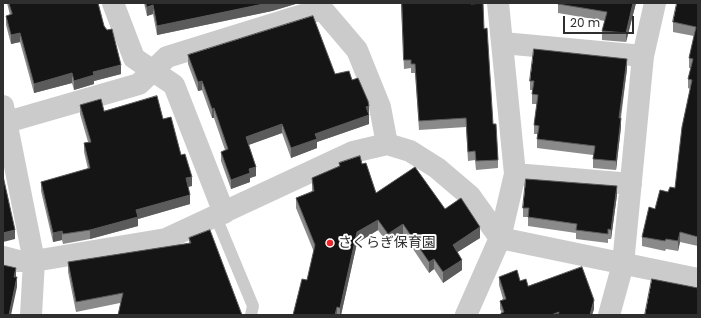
<!DOCTYPE html>
<meta charset="utf-8">
<style>
body{margin:0}
#map{position:relative;width:701px;height:318px;overflow:hidden;background:#fff;font-family:Poppins,sans-serif}
canvas{display:block}
.frame{position:absolute;inset:0;border:4px solid #2e2e2e;pointer-events:none}
.scale{position:absolute;left:563px;top:16px;width:71px;height:18px;box-sizing:border-box;border:2px solid #2e2e2e;border-top:0;padding-left:5px;font-size:12px;line-height:14px;white-space:nowrap;color:#2e2e2e;-webkit-text-stroke:3px #fff;paint-order:stroke}
</style>
<div id="map">
<canvas width="701" height="318"></canvas>
<div class="frame"></div>
<div class="scale">20 m</div>
</div>
<script>
const ctx = document.querySelector('canvas').getContext('2d');
ctx.lineJoin = 'round';
function stroke(path, color, width, dash) { ctx.strokeStyle = color; ctx.lineWidth = width; ctx.lineCap = dash ? 'butt' : 'round'; ctx.setLineDash(dash || []); ctx.stroke(path); }
function fill(path, color) { ctx.fillStyle = color; ctx.fill(path, 'evenodd'); }
function label(font, color, halo, rows, align = 'center') {
  ctx.font = font + ' Poppins,"Noto Sans JP",sans-serif'; ctx.lineWidth = 4; ctx.setLineDash([]); ctx.textBaseline = 'middle'; ctx.strokeStyle = halo; ctx.fillStyle = color; for (const [text, x, y, turn = 0] of rows) {
    ctx.save(); ctx.translate(x, y); ctx.rotate((+turn || 0) * Math.PI / 180); ctx.textAlign = isNaN(turn) ? turn : align; if (halo) ctx.strokeText(text, 0, 0); ctx.fillText(text, 0, 0); ctx.restore();
  }
}
const lane = new Path2D(`
 M216 217 253 306 251 315`);
const street = new Path2D(`
 M113 3 134 58 174 85 224 213
 M319 3 322 9 357 50 380 107 387 144
 M503 43 643 56
 M3 106 34 261 31 315
 M7 122 139 84 167 57 322 9
 M515 174 631 184
 M3 257 18 261H34L166 239 353 152 387 144 410 151 437 168 470 196 500 238 698 279
 M466 315 500 238 515 174 498 3
 M609 315 623 264 643 56 655 3`);
const wall = new Path2D(`
 M7 3H98L104 26 121 74 94 81V84L74 90 72 83 34 93 20 42 11 44 6 25V16L10 15Z
 M144 3H299L272 11 157 35 153 14 147 16Z
 M401 3H472L484 29 493 124 498 160V168L476 170 475 160 468 161 466 127 419 130 415 73H411V68L404 69Z
 M558 3H636L626 42 602 40V31L605 21 558 13Z
 M698 3V246L680 242 678 251 666 249 665 251 642 246V237L655 209 668 192 675 188 690 89 688 88V79L691 68H689V58L694 36 673 32V22Z
 M188 55 335 74 352 80 369 106V124L317 142V148L291 158 282 133 248 145 256 176 250 178V182L231 189 221 161V152L225 150 214 118H212L202 90 198 91 188 64Z
 M627 69 621 118V127L616 170 593 168V155L537 148V134H534V125L537 104H532V90H530V81Z
 M80 105 104 111 163 119 181 155 192 186 188 187 190 204 138 219V226L90 239 63 244 62 240 53 242 41 191V182L88 169 84 152V143L88 142 80 114Z
 M339 163 362 164 376 193 445 209 480 238 457 252 462 270 443 283 434 269 429 273 403 234 388 244 378 230 357 243 341 315H293L307 280 314 252 296 208V198L312 191V178L339 166Z
 M617 195 611 239H608V243L576 239V233L528 226V217H523V208Z
 M210 230 120 303 76 312 68 272V262L189 243V238Z
 M499 277 520 281 528 286 594 309 592 315H501V313H502L500 309V301L503 299 499 285Z`);
const shadedWall = new Path2D(`
 M268 3H299L272 11 157 35V26Z
 M633 3H636L626 42V33Z
 M153 5V14L147 16V7Z
 M20 33V42L11 44V35Z
 M627 59V69L619 127V118Z
 M121 65V74L94 81V84L74 90V81L93 72Z
 M72 73V83L34 93V84Z
 M202 81V90L198 91V82Z
 M369 106V124L317 142V148L291 158V148L315 134 366 107Z
 M214 108V118H212V109Z
 M621 118V127L616 170V161Z
 M282 124V133L246 146V137Z
 M256 167V176L250 178V182L231 189V180L249 169Z
 M192 177V186L186 187V178Z
 M617 186V195L611 239V230Z
 M190 195V204L138 219V226L90 239V230L136 210Z
 M378 220V230L357 243 341 315H340V308L357 232Z
 M403 224V234L388 244V234Z
 M480 227V238L453 255V245Z
 M15 230V239L3 242V233Z
 M62 231V240L53 242V233Z
 M680 232V242L678 251V241Z
 M434 259V269L429 273V262Z
 M462 260V270L443 283V272Z
 M16 268V277H14Z
 M17 277V287L11 315H9Z
 M594 300V309L592 315H590Z
 M337 307V315H335Z
 M559 312V315H551Z`);
const building = new Path2D(`
 M9 3H98L104 26 107 30 112 29 121 65 93 72 94 75 74 81 72 73 34 84 20 33 11 35 6 16 12 14Z
 M146 3H268L157 26 153 5 147 7Z
 M402 3H471V4L483 3 484 29 487 28 493 124H496L498 160 476 161 475 151 468 152 466 118 419 121 415 64H411V60H404Z
 M558 3H633L626 33 602 31 607 12 558 4Z
 M677 3H698V237L680 232 678 241 666 239 665 241 642 237 649 207 655 209 660 190 668 192 670 187 675 188 682 127 692 80 688 79 693 59 689 58 696 27 673 22Z
 M313 16 335 74 349 71 352 80 358 78 368 101 369 106 366 107 369 115 315 134 317 139 291 148 282 124 246 137 256 167 249 169 250 173 231 180 221 152 228 149 214 108 212 109 202 81 198 82 188 55Z
 M534 49 627 59 619 118H621L616 161 593 159 595 146 537 139 539 126 534 125 538 95 532 94 534 81H530Z
 M157 96 163 119 171 117 181 155 185 154 192 177 186 178 190 195 136 210 138 217 90 230 63 234 62 231 53 233 41 182 90 168 84 143 91 142 80 105 101 99 104 111Z
 M360 156 362 164 366 163 376 193 415 167 445 209 461 198 480 227 453 245 462 260 443 272 434 259 429 262 403 224 388 234 378 220 357 232 340 308 337 307 335 315H293L302 279 307 280 315 245 296 198 314 191 312 178 340 166 339 163Z
 M3 176 15 230 3 233Z
 M526 179 617 186 611 230 608 229V234L576 230 577 224 528 217 529 208H523Z
 M210 230 242 315H118L123 293 76 302 68 262 191 243 189 238Z
 M3 265 16 268 14 277H17L9 315H3Z
 M582 267 594 300 590 315H558L559 312 551 315H501V313L504 312 500 301 506 299 499 277 517 270 520 281 526 279 528 286Z
 M652 279 698 288V315H645Z`);
const markers = [
 [330,243,4,"#f0252a"]
];
const poiNames = [
 ["さくらぎ保育園",338,243]
];
stroke(lane, '#cbcbcb', 12);
stroke(street, '#cbcbcb', 22);
fill(wall, '#8a8a8a');
fill(shadedWall, '#5b5b5b');
fill(building, '#151515');
stroke(building, '#5b5b5b', 1);
for (const [x, y, r, color] of markers) { const dot = new Path2D(); dot.arc(x, y, r, 0, 2 * Math.PI); ctx.fillStyle = color; ctx.fill(dot); stroke(dot, '#fff', 1.5); }
label('14px', '#2e2e2e', '#fff', poiNames, 'left');
</script>
